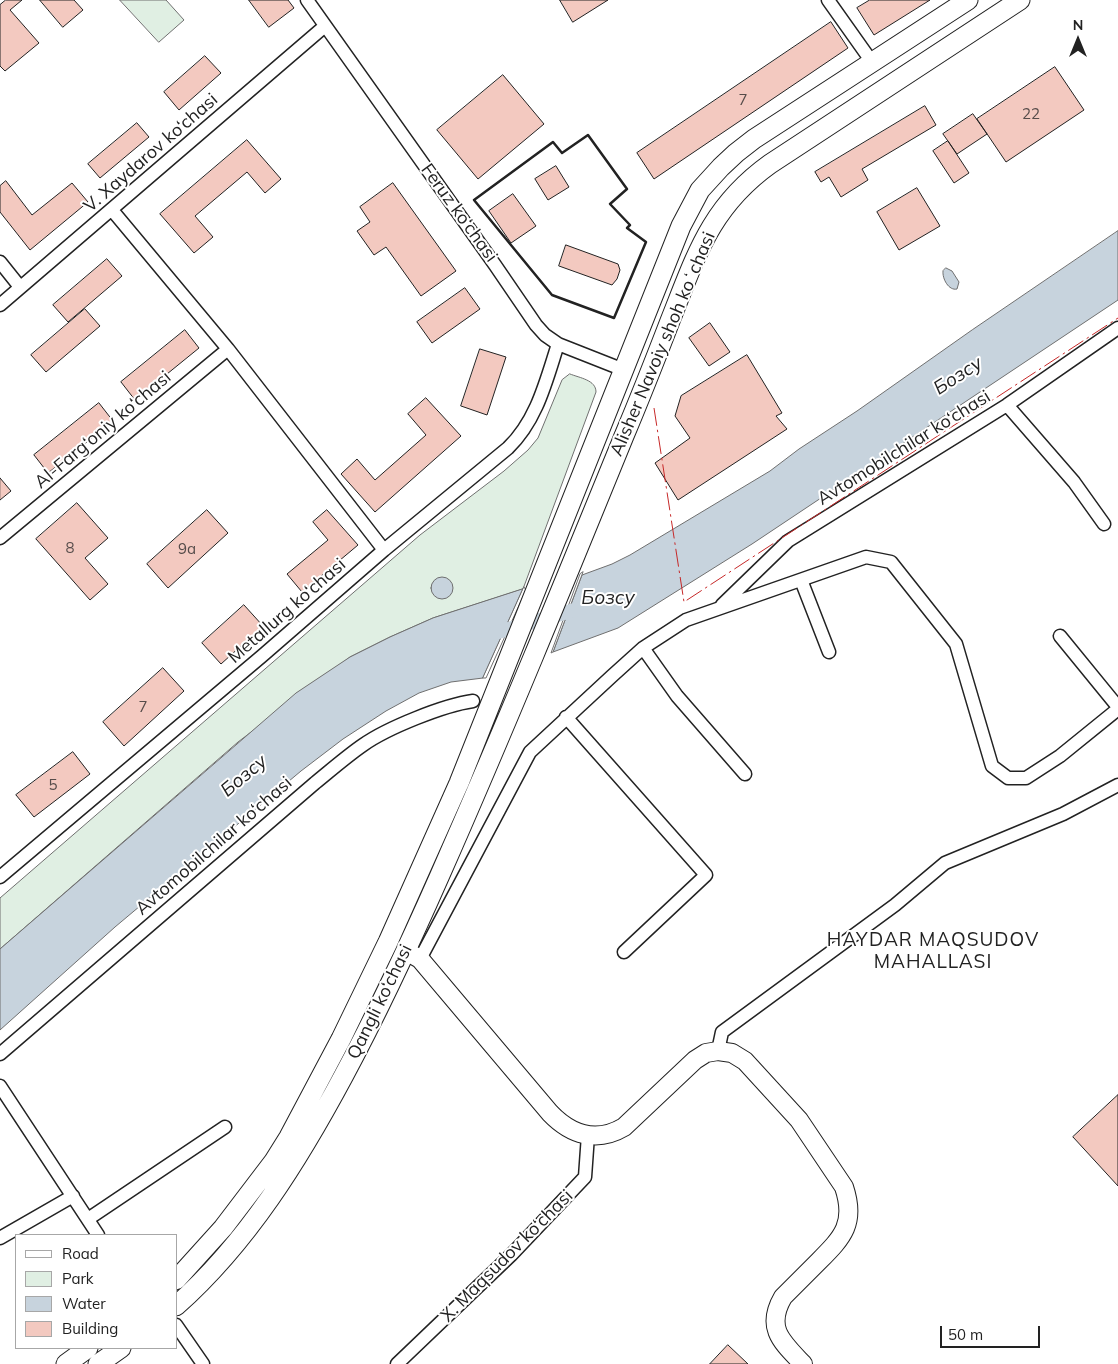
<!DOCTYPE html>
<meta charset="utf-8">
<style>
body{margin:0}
#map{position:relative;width:1118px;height:1364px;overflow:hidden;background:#fff;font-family:Mulish,sans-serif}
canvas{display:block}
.legend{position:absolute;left:15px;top:1234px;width:162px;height:115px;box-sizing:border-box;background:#fff;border:1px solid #a7a7a7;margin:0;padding:6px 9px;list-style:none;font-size:15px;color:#222}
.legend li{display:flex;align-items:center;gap:10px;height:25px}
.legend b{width:25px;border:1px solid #a7a7a7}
.north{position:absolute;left:1053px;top:15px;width:50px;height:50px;-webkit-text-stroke:4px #fff;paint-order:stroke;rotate:0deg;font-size:14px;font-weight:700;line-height:20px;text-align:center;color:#222}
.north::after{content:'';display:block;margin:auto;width:18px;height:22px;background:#222;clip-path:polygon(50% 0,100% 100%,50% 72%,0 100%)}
.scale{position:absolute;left:940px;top:1326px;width:100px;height:22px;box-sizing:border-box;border:2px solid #222;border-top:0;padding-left:6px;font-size:15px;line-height:18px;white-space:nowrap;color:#222;-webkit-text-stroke:4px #fff;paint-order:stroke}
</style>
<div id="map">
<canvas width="1118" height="1364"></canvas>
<ul class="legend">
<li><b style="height:6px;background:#fff"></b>Road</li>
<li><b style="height:14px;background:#e0efe3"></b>Park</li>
<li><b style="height:14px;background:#c7d3dd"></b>Water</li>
<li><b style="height:14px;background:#f3c9c0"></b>Building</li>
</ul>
<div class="north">N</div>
<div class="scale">50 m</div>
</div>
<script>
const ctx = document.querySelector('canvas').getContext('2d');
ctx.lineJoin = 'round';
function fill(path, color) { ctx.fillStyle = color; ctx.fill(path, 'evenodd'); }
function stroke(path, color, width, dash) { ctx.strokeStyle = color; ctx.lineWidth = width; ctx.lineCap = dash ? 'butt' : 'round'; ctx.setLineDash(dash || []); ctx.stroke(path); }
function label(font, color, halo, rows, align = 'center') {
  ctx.font = font + ' Mulish,sans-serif'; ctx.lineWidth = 4; ctx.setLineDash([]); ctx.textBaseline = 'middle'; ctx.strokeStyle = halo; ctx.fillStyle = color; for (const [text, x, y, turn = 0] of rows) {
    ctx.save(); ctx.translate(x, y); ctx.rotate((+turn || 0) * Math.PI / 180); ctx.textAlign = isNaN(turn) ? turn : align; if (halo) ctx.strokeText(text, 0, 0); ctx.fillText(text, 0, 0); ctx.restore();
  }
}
const green = new Path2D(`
 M120 0H166L184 20 159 42Z
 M570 374C580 378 596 380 596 392L523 589 433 618 390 637 350 657 238 742 0 949V898L420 535 504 471 528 450 538 438 562 380Z`);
const water = new Path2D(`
 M1118 231V300L752 544 618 628 553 652 582 575 612 564 630 555 770 471 799 449 857 411 972 330Z
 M946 268 952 271 959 282 957 289C949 291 942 279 943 271Z
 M431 588a11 11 0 1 1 22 0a11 11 0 1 1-22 0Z
 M523 589 483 678 451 682 419 693 386 711 343 739 301 771 115 927 0 1030V949L296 693 350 657 390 637 433 618Z`);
const pier = new Path2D(`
 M583 572 553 652 551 653 580 574Z
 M524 587 526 590 486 678H483Z`);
const canal = new Path2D(`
 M488 635 585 607`);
const building = new Path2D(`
 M6 0H22L10 10 39 43 5 71 0 66V5Z
 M40 0H74L83 10 63 27Z
 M249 0H288L294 8 269 27Z
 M560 0H608L573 22Z
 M870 0H930L874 35 857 8Z
 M831 22 848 48 654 179 637 153Z
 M205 56 221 73 179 110 164 92Z
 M1055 67 1084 110 1006 162 977 119Z
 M503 75 544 124 478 179 437 130Z
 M925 106 936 125 862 169 868 180 841 197 829 177 821 182 815 172Z
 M973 114 987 134 957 154 943 134Z
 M137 123 149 137 100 178 88 164Z
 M247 140 281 179 265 193 247 172 195 216 213 237 194 253 160 214Z
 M948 141 969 173 954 183 933 151Z
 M556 166 569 187 548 200 535 179Z
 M6 181 32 215 72 183 88 202 30 250 0 212V186Z
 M393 183 456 271 421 296 386 247 374 255 357 231 370 222 360 207Z
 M917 188 940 226 899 250 877 212Z
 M513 194 536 226 511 243 489 211Z
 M566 245 618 264 620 270 617 279 612 285 559 266Z
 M107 259 122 276 68 322 53 305Z
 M465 288 480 309 432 343 417 322Z
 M85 309 100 326 46 372 31 355Z
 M710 323 730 352 709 366 689 338Z
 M185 330 199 348 135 400 121 382Z
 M480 349 506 357 487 415 461 406Z
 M747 355 782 413 776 416 787 429 678 500 655 463 690 438 675 416 681 396Z
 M426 398 461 436 375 512 341 474 357 459 375 480 426 435 408 414Z
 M99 403 113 421 48 473 34 455Z
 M0 478 11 491 0 500Z
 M77 503 108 538 85 558 108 584 90 600 36 539Z
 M207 510 228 533 168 588 147 564Z
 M327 510 358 545 302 592 287 574 328 540 313 522Z
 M244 605 263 626 221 664 202 643Z
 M163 668 184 691 124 746 103 722Z
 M73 752 90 774 34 817 16 795Z
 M1118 1095V1186L1073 1137Z
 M728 1345 748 1364H710Z`);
const street = new Path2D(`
 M307 0 495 265 536 325 545 335 558 344 624 370
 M828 0 872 62
 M112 210 228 349 384 550
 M0 262 20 287
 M0 305 325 26
 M1007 405 1074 482 1104 524
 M0 538 228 349
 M801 580 829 652
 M722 605 788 541 1007 405 1118 328
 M1060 636 1118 707
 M643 648 677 696 745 774
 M566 717 706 875 624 952
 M0 877 262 656 384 550 508 448C537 420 546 381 558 344
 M420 959 530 752 612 676 643 648 686 620 866 557 891 562 956 644 992 766 1008 778H1026L1060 756 1118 709
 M718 1051 722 1032 895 905 945 863 1063 814 1118 785
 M0 1054 315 783C331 770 347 756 363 745 387 728 444 705 473 701
 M0 1086 98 1235
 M88 1219 225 1127
 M0 1238 73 1196
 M176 1325 203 1364
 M397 1364 511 1255 585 1177 588 1135`);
const secondary = new Path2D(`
 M406 951 420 959 550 1113C571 1135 597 1143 624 1127L695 1060 706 1053 718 1051 732 1053 745 1061 799 1120 844 1187C856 1223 843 1237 819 1261 807 1273 795 1285 783 1297 765 1328 782 1342 803 1364`);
const primary = new Path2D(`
 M176 1280 223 1228 274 1161 289 1137 341 1039 388 942 459 783 681 226 700 190 721 167 736 153 754 139 968 0
 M176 1306C248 1242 299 1159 344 1075 379 1010 410 943 440 875 504 730 564 583 624 436 640 398 655 360 670 321 696 256 710 207 770 164L1020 0
 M66 1364 88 1348
 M98 1364 121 1348`);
const wall = new Path2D(`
 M588 135 627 189 610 204 630 225 627 228 646 242 614 318 552 295 474 200 553 142 562 153Z`);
const power = new Path2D(`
 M654 408 684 602 1118 318`);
const numberNames = [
 ["7",743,100],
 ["22",1031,114],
 ["8",70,548],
 ["9а",187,549],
 ["7",143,707],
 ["5",53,785]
];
const streetNames = [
 ["V. Xaydarov ko‘chasi",151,153,-41],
 ["Feruz ko‘chasi",459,213,54],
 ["Alisher Navoiy shoh koʻchasi",663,344,-67],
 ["Al-Farg‘oniy ko‘chasi",103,430,-40],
 ["Avtomobilchilar ko‘chasi",904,448,-32],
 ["Metallurg ko‘chasi",287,611,-41],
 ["Avtomobilchilar ko‘chasi",214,846,-41],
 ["Qangli ko‘chasi",380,1002,-64],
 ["X. Maqsudov ko‘chasi",507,1256,-45]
];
const waterNames = [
 ["Бозсу",958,376,-33],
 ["Бозсу",608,598],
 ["Бозсу",244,776,-40]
];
const neighbourhoodNames = [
 ["HAYDAR MAQSUDOV",933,940],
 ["MAHALLASI",933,962]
];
fill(green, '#e0efe3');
stroke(green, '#6f6f6f', 1);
fill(water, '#c7d3dd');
stroke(water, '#6f6f6f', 1);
fill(pier, '#fff');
stroke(pier, '#6f6f6f', 1);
stroke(canal, '#c7d3dd', 14);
fill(building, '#f3c9c0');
stroke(building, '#222', 1);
stroke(street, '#222', 15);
stroke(secondary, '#222', 20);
stroke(primary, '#222', 21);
stroke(street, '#fff', 12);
stroke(secondary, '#fff', 18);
stroke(primary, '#fff', 19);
stroke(wall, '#222', 2.5);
stroke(power, '#c62828', 1, [18, 4, 2.5, 4]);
label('15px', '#564c4a', null, numberNames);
label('18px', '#222', '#fff', streetNames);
label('italic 19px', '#222', '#fff', waterNames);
ctx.letterSpacing = '1px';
label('19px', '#222', '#fff', neighbourhoodNames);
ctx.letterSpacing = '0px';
</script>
